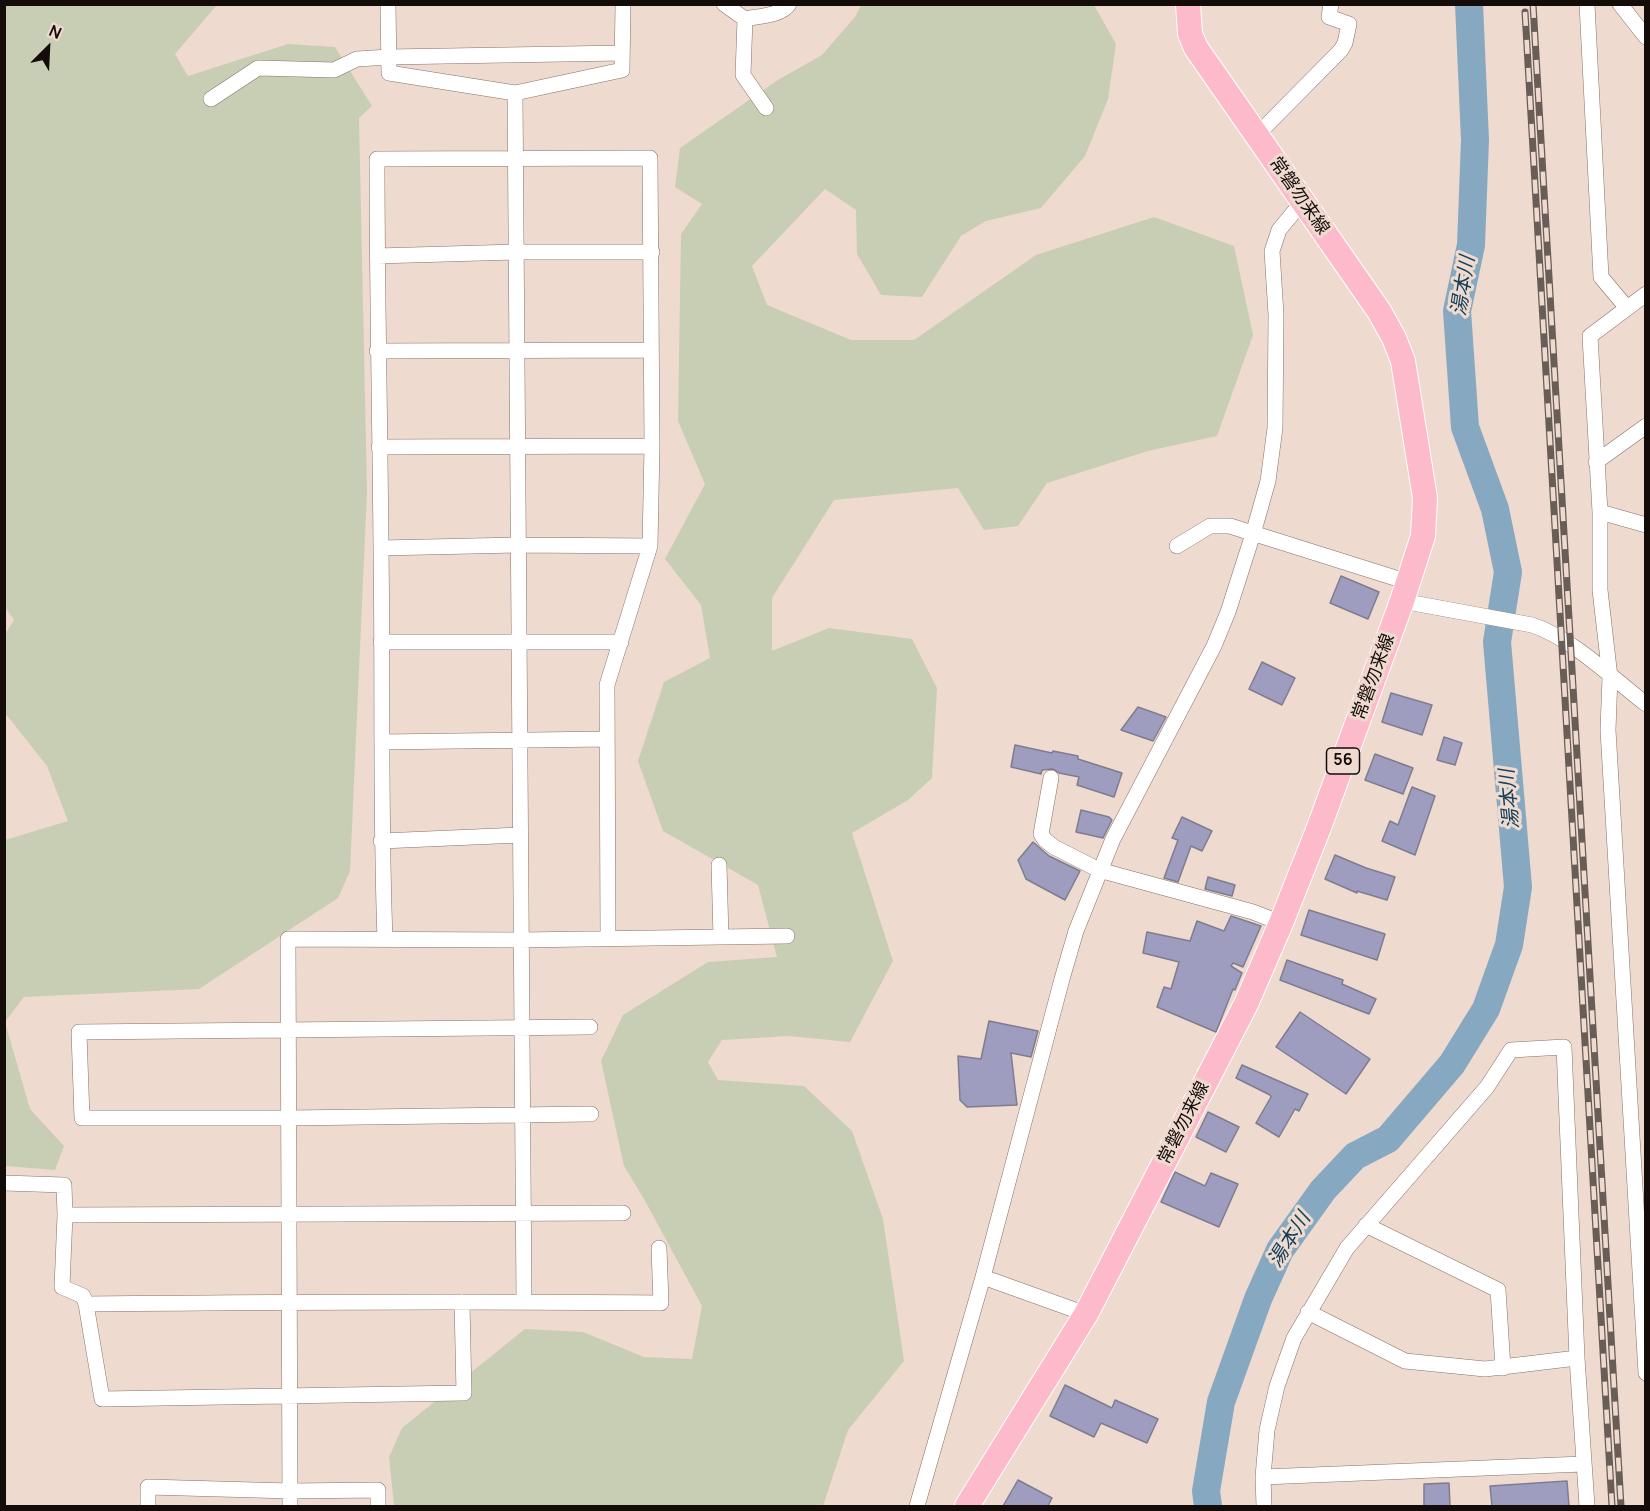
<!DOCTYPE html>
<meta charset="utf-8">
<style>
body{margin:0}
#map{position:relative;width:1650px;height:1511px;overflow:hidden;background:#efdacf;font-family:Manrope,sans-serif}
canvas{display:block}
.frame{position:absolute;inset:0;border:6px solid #130c09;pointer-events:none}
.north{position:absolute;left:18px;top:18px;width:60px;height:60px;-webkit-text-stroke:4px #efdacf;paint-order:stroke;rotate:24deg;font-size:16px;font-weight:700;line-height:24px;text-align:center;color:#130c09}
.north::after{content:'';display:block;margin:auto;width:21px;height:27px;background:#130c09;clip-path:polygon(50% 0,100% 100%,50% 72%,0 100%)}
</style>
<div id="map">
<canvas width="1650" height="1511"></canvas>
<div class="frame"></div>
<div class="north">N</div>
</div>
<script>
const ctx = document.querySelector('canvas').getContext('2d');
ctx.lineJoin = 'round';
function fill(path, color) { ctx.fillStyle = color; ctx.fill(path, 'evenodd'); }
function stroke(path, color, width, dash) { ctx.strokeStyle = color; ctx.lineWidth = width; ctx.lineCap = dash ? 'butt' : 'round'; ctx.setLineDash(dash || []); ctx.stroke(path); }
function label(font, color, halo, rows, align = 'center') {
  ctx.font = font + ' Manrope,"Noto Sans JP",sans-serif'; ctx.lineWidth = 6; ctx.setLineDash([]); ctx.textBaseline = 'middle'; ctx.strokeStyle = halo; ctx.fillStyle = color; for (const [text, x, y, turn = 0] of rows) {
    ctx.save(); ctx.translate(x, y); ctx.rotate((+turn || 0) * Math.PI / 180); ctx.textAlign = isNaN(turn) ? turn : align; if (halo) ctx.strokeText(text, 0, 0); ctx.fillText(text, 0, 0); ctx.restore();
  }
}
const green = new Path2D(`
 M5 5H217L175 54 188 76 288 44 335 47 372 106 359 118 367 492 350 871 338 898 199 989 24 997 5 1022V840L68 821 47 766 5 713V634L14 620 4 606Z
 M861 5H1094L1116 44 1108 99 1085 156 1041 208 986 221 961 236 922 297 881 295 857 254 856 210 825 189 752 266 767 305 851 340H914L1036 255 1154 217 1234 246 1253 335 1217 436 1148 451 1047 483 1018 526 984 530 958 488 834 500 772 598V651L829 628 912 639 937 688 932 778 908 800 852 833 893 961 850 1042 789 1036 722 1040 708 1062 718 1080 804 1086 852 1131 883 1219 904 1361 848 1430 823 1506H394L389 1457 402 1428 525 1329 583 1332 644 1357 692 1359 702 1306 644 1199 624 1166 601 1061 623 1015 708 962 777 957 758 885 663 831 638 761 664 682 710 658 701 605 665 559 705 484 678 421 681 234 702 204 675 187 680 148 778 80 822 55 855 17Z
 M5 1022 30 1109 64 1146 55 1170 5 1166Z`);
const river = new Path2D(`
 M1208 1506 1206 1491 1221 1402 1258 1299 1280 1250 1323 1190 1355 1156 1388 1139 1452 1064 1486 1009 1509 945 1518 887 1497 642 1508 572 1495 509 1465 427 1457 311 1471 245 1475 140 1469 4`);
const building = new Path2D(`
 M1341 576 1379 592 1368 619 1330 603Z
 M1262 662 1295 678 1282 705 1249 689Z
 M1391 693 1432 705 1422 735 1382 722Z
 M1138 707 1166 717 1153 741 1121 730Z
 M1444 737 1462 743 1455 765 1437 760Z
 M1015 745 1052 753 1053 751 1078 756V759L1122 773 1114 797 1077 785 1079 777 1059 773 1053 769 1042 770 1041 774 1011 767Z
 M1375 754 1413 768 1403 794 1365 780Z
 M1412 787 1435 796 1415 855 1382 841 1390 821 1398 825Z
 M1081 810 1109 817 1112 820 1103 838 1076 832Z
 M1182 817 1212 831 1202 851 1191 846 1178 882 1164 878 1178 840 1172 838Z
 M1033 842 1049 856 1080 871 1065 900 1026 879 1018 860Z
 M1335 855 1366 868 1395 877 1387 900 1357 891V893L1325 879Z
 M1208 877 1235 885 1232 896 1205 889Z
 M1309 910 1385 934 1377 960 1301 935Z
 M1231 916 1261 926 1243 967 1233 963 1231 966 1242 973 1235 990 1233 989 1216 1032 1157 1007 1164 987 1171 989 1179 962 1143 953 1147 932 1190 941 1197 921 1224 931Z
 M1287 960 1343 980 1342 984 1376 999 1369 1014 1280 980Z
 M1300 1012 1370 1059 1346 1094 1276 1047Z
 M989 1021 1038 1031 1031 1057 1011 1053 1017 1105 967 1107 960 1100 958 1056 981 1059Z
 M1242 1065 1308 1094 1299 1111 1295 1109 1279 1137 1256 1123 1271 1097 1270 1095 1236 1078Z
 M1208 1112 1239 1127 1226 1152 1196 1137Z
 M1175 1172 1205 1186 1211 1173 1238 1184 1219 1227 1161 1202Z
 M1065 1385 1112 1408 1115 1400 1158 1419 1147 1443 1101 1423 1094 1437 1050 1416Z
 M1018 1480 1052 1498 1048 1506H1003Z
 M1567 1481 1569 1506H1492L1490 1486Z
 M1449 1483 1450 1506H1424V1484Z`);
const minor = new Path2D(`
 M388 4 389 73 515 93 622 70 623 4
 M724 4 745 19 743 75 766 108
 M1587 4 1601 277 1627 308
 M1620 4 1646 37
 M745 19C758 16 781 16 789 4
 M515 93 524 1301
 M211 99 258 68 334 70 357 59 389 57 622 53
 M1257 135 1341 50 1345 43 1349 24 1329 17 1331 4
 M377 256 516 252H652
 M1646 294 1590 336 1600 512V590L1610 677 1608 730 1646 1373
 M377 351 650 350
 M379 447 652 446
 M1596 462 1646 426
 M1600 512 1646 525
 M1177 546 1210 526H1230L1408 582
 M381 548 518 545 650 546
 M1402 601 1532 625C1572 638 1612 678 1646 704
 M381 642H621
 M382 742 607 739
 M1051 778 1041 834 1045 840 1054 847 1099 870 1253 912 1281 923
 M381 841 520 835
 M719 865 721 937
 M385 938C380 809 383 679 381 549 380 419 377 289 377 159L650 158 652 446 650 546 607 685 608 938
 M590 1027 79 1032 82 1118H290L591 1114
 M4 1183 64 1185 65 1215 62 1287 83 1296 86 1304
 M65 1215 623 1213
 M1366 1225 1498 1290 1503 1368
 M983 1277 1086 1314
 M462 1302 464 1393 102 1399 86 1304C278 1302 470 1301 661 1303L659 1248
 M1308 1312 1405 1361 1485 1369 1577 1358
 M1263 1477 1583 1464
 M148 1506V1487L290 1491 378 1490V1506
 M290 1506 288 939 521 940 787 936
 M917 1506 983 1277 1062 979 1076 931 1113 839 1214 646 1228 612 1253 534 1268 481 1275 428 1276 315 1272 251 1279 230 1303 201
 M1264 1506 1263 1477 1267 1430 1277 1386 1294 1338 1347 1248 1487 1087 1511 1050 1564 1047 1577 1358 1587 1506`);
const primary = new Path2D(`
 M967 1506 1086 1314 1246 1004 1281 923 1318 830 1402 601 1423 536 1425 498 1403 361 1394 338 1379 311 1196 48 1190 34 1188 4`);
const rail = new Path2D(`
 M1533 4 1621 1506
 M1525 12 1612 1506`);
const shields = [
 [1343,761,33]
];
const shieldNames = [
 ["56",1343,761]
];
const streetNames = [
 ["常磐勿来線",1299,196,55],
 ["常磐勿来線",1374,677,-70],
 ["常磐勿来線",1184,1123,-63]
];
const waterNames = [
 ["湯本川",1464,286,-81],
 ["湯本川",1510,799,-95],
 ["湯本川",1290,1240,-58]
];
fill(green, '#c8ceb3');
stroke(river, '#86a9c1', 28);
fill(building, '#9e9cbf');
stroke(building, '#7e7d90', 1.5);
stroke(minor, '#857268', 16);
stroke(primary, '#fff', 26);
stroke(minor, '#fff', 15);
stroke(primary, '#fdbacb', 24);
stroke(rail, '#695d57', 7);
stroke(rail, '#efdacf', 4.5, [14]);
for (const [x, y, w] of shields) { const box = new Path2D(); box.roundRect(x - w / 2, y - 13, w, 26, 4.5); ctx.fillStyle = '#efdacf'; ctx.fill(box); stroke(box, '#130c09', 1.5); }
label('bold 16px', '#130c09', null, shieldNames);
label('18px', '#130c09', '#efdacf', streetNames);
label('italic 20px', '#134059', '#efdacf', waterNames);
</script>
